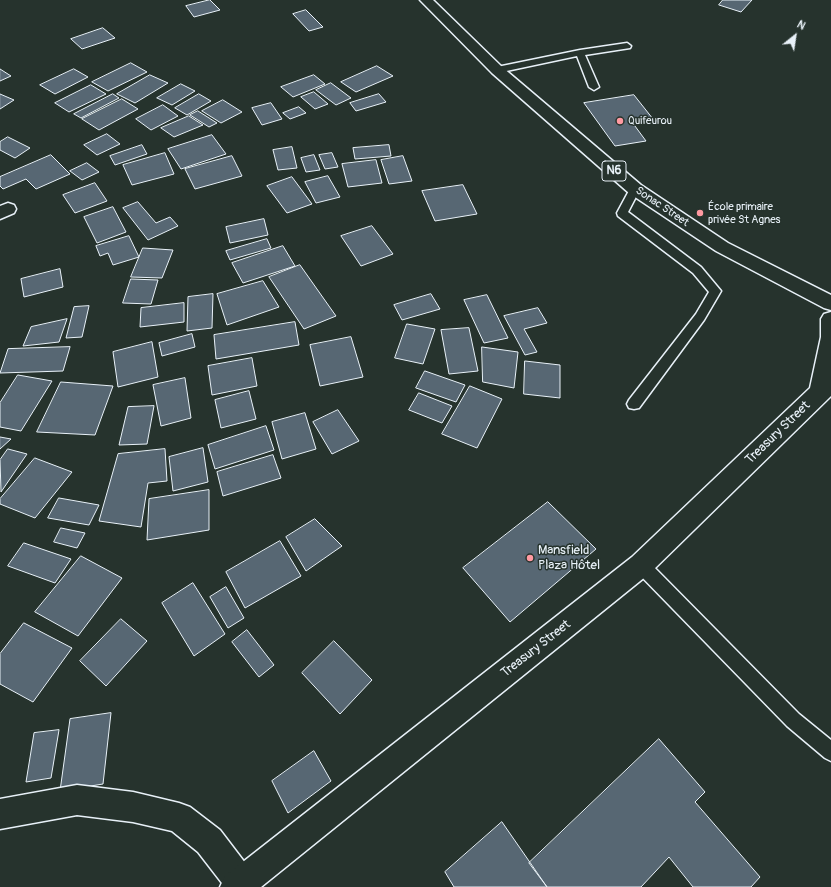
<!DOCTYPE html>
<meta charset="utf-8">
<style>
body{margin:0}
#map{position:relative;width:831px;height:887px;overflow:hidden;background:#26332d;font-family:Pangolin,sans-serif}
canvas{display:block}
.north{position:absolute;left:775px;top:16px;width:40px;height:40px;-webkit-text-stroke:3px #26332d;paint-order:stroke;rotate:30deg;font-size:11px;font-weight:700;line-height:16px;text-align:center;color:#e8f1f8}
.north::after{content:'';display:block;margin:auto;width:14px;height:18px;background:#e8f1f8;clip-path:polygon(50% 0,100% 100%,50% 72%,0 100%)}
</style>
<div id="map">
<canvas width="831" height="887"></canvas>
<div class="north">N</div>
</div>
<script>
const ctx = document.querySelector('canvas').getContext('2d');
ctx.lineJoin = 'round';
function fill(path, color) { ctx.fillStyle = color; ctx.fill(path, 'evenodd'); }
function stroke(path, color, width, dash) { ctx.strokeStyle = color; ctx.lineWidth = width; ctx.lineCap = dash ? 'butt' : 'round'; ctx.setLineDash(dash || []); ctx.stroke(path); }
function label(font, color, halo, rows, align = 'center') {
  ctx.font = font + ' Pangolin,sans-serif'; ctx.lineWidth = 3; ctx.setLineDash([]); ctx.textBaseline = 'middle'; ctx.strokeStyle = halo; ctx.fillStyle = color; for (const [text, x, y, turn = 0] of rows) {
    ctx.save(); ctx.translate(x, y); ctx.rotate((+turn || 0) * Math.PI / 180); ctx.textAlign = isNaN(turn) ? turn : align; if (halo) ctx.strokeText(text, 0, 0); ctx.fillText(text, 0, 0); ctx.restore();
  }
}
const building = new Path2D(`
 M210 0 220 10 194 17 186 6Z
 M723 0H752L741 12 719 5Z
 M306 10 323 27 309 31 293 14Z
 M103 28 115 38 82 49 71 39Z
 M131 63 147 72 108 91 92 82Z
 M377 66 393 76 356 92 341 82Z
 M0 69 11 76 0 81Z
 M74 69 88 77 55 94 40 85Z
 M150 75 168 83 135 103 117 94Z
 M314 75 325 84 293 97 281 87Z
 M331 83 351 98 336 105 316 90Z
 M181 84 195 91 172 105 157 98Z
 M91 85 106 94 69 112 55 103Z
 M314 92 328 104 315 109 301 97Z
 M0 94 14 100 0 109Z
 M113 94 119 98 81 118 74 114Z
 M199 94 211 101 187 115 175 108Z
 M379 94 386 102 356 111 350 103Z
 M634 95 653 119 632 122 646 141 615 146 584 103Z
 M122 99 138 109 99 130 82 119Z
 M223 100 242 112 221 123 202 111Z
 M271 103 282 119 262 125 252 108Z
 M163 105 178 116 151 130 136 119Z
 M299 107 306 113 290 119 283 113Z
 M198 111 217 123 209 127 190 115Z
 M189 116 203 125 174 137 161 128Z
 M107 134 120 144 97 155 84 145Z
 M212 135 226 154 181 169 168 149Z
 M8 137 30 148 15 158 0 150V142Z
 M142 145 147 154 115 165 110 156Z
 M389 145 391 156 355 159 353 148Z
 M292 147 297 168 278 170 273 150Z
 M165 153 174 174 132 185 123 165Z
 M332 153 338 167 325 169 319 155Z
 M51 155 70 174 36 189 26 179 3 189 0 186V177Z
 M314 155 320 170 306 172 301 158Z
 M232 156 242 176 195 189 185 169Z
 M403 156 412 181 389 184 381 160Z
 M376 160 382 183 348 187 342 164Z
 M87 163 99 172 82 180 70 171Z
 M328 176 340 197 316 203 305 182Z
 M292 177 312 204 287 213 267 186Z
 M95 183 107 201 75 213 63 195Z
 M463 185 477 214 435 221 422 191Z
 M138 202 156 223 170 217 178 226 148 240 123 208Z
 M113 207 126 232 97 243 84 217Z
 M264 219 268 235 230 243 226 227Z
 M372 226 393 254 361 266 341 236Z
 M129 236 139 257 113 265 108 253 100 256 96 246Z
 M267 239 271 248 230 260 226 251Z
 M283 246 295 266 243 283 232 263Z
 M143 248 173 250 162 278 131 277Z
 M300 265 336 316 304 329 269 277Z
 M60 269 63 287 24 297 21 279Z
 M131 279 158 280 151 304 123 303Z
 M263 281 279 307 227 325 217 294Z
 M213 294 212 328 187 331 188 297Z
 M431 294 440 309 402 320 394 305Z
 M487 295 508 338 484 343 464 300Z
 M184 303V322L140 327 141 308Z
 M89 306 82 337 66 338 74 307Z
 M538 308 547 323 524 329 537 352 525 355 504 316Z
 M67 319 59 342 23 346 31 327Z
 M295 322 299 345 216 359 214 335Z
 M407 324 435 329 423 364 395 358Z
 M469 328 478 371 449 374 441 330Z
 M192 334 195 347 162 356 159 343Z
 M351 337 363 377 320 386 310 345Z
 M152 342 158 377 118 387 113 352Z
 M70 347 63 371 0 373 8 349Z
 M482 347 518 352 514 388 483 382Z
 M252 358 257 386 212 395 208 366Z
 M525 361 560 365V398L524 394Z
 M425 371 465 385 456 402 416 388Z
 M18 375 52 381 21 431 0 427V403Z
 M185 378 191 418 161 426 153 385Z
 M61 382 113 386 95 435 37 432Z
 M470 386 502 399 477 448 442 434Z
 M249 391 256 419 221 428 215 400Z
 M419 393 452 406 442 423 409 410Z
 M154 406 147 444 119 445 128 407Z
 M338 410 359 441 332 454 313 422Z
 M305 413 316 449 282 459 272 422Z
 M266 426 274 450 215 469 208 445Z
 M0 437 11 439 0 449Z
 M203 448 208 482 173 491 169 457Z
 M8 449 27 454 1 492 0 460Z
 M165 449 167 481 148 483 141 527 99 521 118 454Z
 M273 455 281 478 223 496 217 472Z
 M35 458 72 472 35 518 0 504V499Z
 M209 490V530L147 540 149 499Z
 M59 498 99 505 89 525 48 518Z
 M548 502 596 549 510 622 463 568Z
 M315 519 342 546 306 571 286 537Z
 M61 528 85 533 77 548 54 542Z
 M280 541 301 576 245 608 226 572Z
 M24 543 71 559 55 583 8 566Z
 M81 556 122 578 78 636 35 612Z
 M193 583 225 634 194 656 162 603Z
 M226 587 244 618 228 628 210 597Z
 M121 619 147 641 106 686 80 661Z
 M24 623 72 648 33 702 0 684V654Z
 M247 630 274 665 259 677 232 642Z
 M334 641 372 680 340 714 302 673Z
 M111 713 103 784 60 791 70 719Z
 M59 730 51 778 26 782 34 733Z
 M659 739 705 792 695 802 760 877 751 887H693L669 857 641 887H547L529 863Z
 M314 751 331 781 288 813 272 781Z
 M502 822 547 887H454L445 872Z`);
const lane = new Path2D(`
 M627 43 631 46 630 48 585 55 599 87 594 90 589 87 577 56 497 73 493 70 497 67 580 50Z
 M635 186 640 189 628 212 701 267 721 291 704 320 639 408 634 409 629 408 627 404 629 400 696 314 709 292 693 273 618 216 617 213 631 187Z
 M641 558 647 560 799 714 831 740V761L825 758 787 726 635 570 633 565 635 560Z`);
const street = new Path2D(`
 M8 203 14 205 16 209 14 213 0 219V206Z
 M77 785 133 792 179 803 190 807 220 830 252 872 257 883 255 887H225L198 852 172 831 133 822 77 815 0 829V799Z`);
const secondary = new Path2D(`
 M831 312V396L650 573 261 887H220L225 876 632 557 810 388 821 337V319L824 314Z`);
const highway = new Path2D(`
 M420 0H433L502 67 641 185 728 243 831 295V310L824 308 716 251 629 193 492 73Z`);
const markers = [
 [620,121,4,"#ff9aa2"],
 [700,213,4,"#ff9aa2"],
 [530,558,4,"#ff9aa2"]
];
const farPoinames = [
 ["Quifeurou",628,121],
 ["École primaire",708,207],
 ["privée St Agnes",708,220]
];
const farStreetnames = [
 ["Sonac Street",662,207,34]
];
const shields = [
 [614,171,24]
];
const shieldNames = [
 ["N6",614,171]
];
const streetNames = [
 ["Treasury Street",778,433,-44],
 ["Treasury Street",536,649,-38]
];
const poiNames = [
 ["Mansfield",538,551],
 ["Plaza Hôtel",538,566]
];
fill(building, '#576773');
stroke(building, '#e8f1f8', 1);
stroke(lane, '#e8f1f8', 3);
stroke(street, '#e8f1f8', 3);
stroke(secondary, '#e8f1f8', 3);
stroke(highway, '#e8f1f8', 3);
fill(lane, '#26332d');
fill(street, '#26332d');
fill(secondary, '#26332d');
fill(highway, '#26332d');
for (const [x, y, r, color] of markers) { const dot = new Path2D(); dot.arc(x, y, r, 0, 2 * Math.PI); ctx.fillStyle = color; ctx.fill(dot); stroke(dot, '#26332d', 1.5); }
label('11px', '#e8f1f8', '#26332d', farPoinames, 'left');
label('11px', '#e8f1f8', '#26332d', farStreetnames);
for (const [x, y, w] of shields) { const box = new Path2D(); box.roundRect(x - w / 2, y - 10, w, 20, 3); ctx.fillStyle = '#26332d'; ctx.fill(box); stroke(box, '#e8f1f8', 1); }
label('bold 12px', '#e8f1f8', null, shieldNames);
label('13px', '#e8f1f8', '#26332d', streetNames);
label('13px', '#e8f1f8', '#26332d', poiNames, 'left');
</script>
